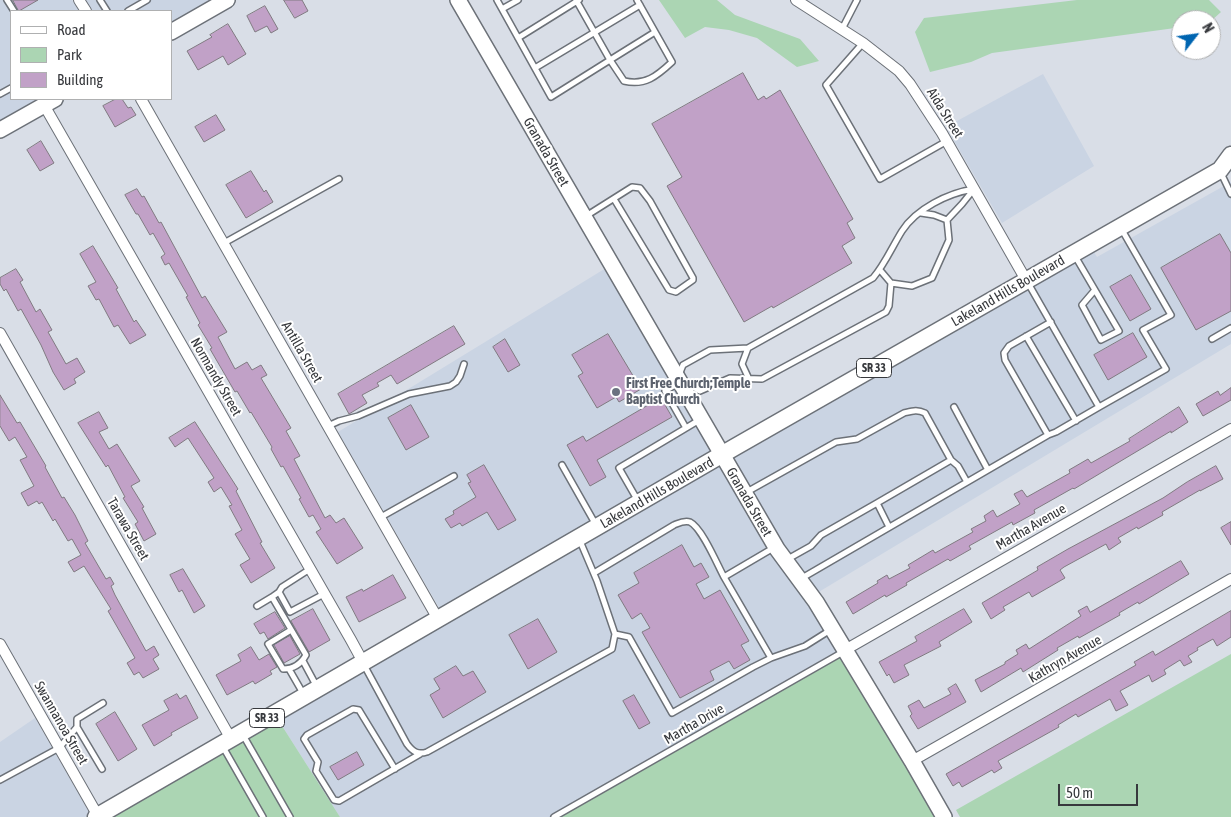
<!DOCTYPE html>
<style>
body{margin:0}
#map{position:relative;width:1231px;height:817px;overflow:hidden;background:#d9dee7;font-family:"Asap Condensed",sans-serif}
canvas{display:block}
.legend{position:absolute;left:10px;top:10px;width:162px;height:90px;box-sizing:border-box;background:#fff;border:1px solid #afb0b1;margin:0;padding:6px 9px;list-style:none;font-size:15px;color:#37393d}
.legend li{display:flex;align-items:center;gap:10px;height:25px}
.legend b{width:25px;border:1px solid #afb0b1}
.north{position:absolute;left:1171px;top:10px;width:50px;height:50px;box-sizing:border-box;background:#fff;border:1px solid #afb0b1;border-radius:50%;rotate:60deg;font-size:14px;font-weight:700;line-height:20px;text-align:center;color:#37393d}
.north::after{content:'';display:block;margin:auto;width:18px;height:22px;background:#0065b1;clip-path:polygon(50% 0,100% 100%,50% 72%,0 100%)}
.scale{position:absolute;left:1058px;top:784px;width:80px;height:22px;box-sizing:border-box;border:2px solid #37393d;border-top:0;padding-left:6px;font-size:15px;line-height:18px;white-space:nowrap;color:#37393d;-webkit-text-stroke:4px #fff;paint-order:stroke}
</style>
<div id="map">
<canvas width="1231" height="817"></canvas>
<ul class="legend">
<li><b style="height:6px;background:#fff"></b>Road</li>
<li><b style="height:14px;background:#abd5b3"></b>Park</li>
<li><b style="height:14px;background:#c1a1c7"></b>Building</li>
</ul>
<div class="north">N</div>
<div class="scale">50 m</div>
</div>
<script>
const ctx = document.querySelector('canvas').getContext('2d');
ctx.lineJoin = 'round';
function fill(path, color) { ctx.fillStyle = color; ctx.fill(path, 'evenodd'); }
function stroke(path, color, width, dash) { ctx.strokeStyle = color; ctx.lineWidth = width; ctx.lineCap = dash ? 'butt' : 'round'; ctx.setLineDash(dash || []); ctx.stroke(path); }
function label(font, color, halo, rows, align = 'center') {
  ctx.font = font + ' "Asap Condensed",sans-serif'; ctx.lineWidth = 4; ctx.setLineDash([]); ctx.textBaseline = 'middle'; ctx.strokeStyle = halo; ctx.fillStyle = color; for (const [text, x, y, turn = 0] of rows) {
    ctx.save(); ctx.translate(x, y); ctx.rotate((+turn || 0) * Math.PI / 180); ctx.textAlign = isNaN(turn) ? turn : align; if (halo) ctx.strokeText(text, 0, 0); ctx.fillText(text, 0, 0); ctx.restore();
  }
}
const built = new Path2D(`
 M0 0H72L79 11H11V99H44L0 124Z
 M86 0H216L171 25V11H93Z
 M1043 74 1094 166 1002 223 946 127Z
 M1231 182V344L817 593 782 546 730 456 1092 249 1097 257Z
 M606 268 714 453 441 611 338 432Z
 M719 463 811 605 841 656 560 817H340L277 718Z
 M35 718 90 814 85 817H0V742Z`);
const green = new Path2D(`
 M659 0H717L735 15 800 39 819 61 797 67 757 38 729 30 705 27 685 38Z
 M1077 0H1209L1221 12 1211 21V20H1181V27L1175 28 992 53 971 62 930 72 915 32 924 18Z
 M1231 654V817H960L956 810Z
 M841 656 937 817H560Z
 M277 718 340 817H107Z`);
const building = new Path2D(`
 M13 0H38L19 11Z
 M284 0H302L308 11 295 18Z
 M265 6 278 29 271 33 267 26 255 32 247 16Z
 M228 24 246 54 228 65 223 56 198 70 187 51 212 37 210 35Z
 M743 73 758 100 764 96 766 99 780 90 853 219 847 223 855 238 842 246 852 263 773 308 772 306 744 322 667 186 682 177 652 124Z
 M116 99H122L128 108 131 107 136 115 115 127 103 106Z
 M216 115 225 130 204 142 195 127Z
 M41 141 54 163 40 171 27 150Z
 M251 171 264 192 266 190 273 202 246 218 226 185Z
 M137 189 142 197 144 196 159 223 161 222 202 298 205 296 227 332 218 337 235 369 247 362 252 370 261 365 267 375 261 378 291 428 286 431 300 456 294 459 325 518 330 515 336 523 344 518 363 548 337 564 316 532 321 529 313 515 309 517 299 499 301 498 283 466 281 467 271 449 272 447 251 412 250 413 237 391 235 392 210 349 212 348 198 325 200 323 186 297 188 296 169 263 165 265 161 257 165 254 153 233 150 235 138 214H136L125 195Z
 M1220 234 1231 253V311L1196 330 1161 268Z
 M93 246 118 288 116 289 134 322 136 320 146 335 130 344 118 325 114 327 99 299 96 300 88 286 96 282 80 254Z
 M16 269 23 280 20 282 36 312 40 309 52 330 48 332 66 364 77 358 85 372 74 379 76 383 64 390 53 372 41 345 21 309 18 311 6 289 4 291 0 284V278Z
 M1131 275 1151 309 1130 321 1110 287Z
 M454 326 465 344 397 384 391 375 377 383 379 386 362 395 367 403 349 414 338 394Z
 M1133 333 1147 357 1108 380 1094 355Z
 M608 334 641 389 619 402 616 397 597 408 578 376 583 373 572 355Z
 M505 339 520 365 508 372 493 347Z
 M1231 388V400L1203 416 1196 404 1218 391 1220 395Z
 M0 395 17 423 20 422 46 466 45 467 62 498 64 497 75 515 88 541 85 543 106 579 110 577 114 584 111 586 115 595 146 651 154 646 159 655 153 659 159 669 143 678 139 672 134 675 127 663 135 658 108 611 111 609 84 566 74 572 68 562 81 555 72 539 68 541 55 519 53 521 42 502 39 504 37 501 28 506 21 493 34 486 20 460 27 457 15 437 9 441 0 426Z
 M661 398 672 417 597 460 606 477 590 486 567 445 583 436 586 441Z
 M411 405 429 437 406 450 388 418Z
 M1179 407 1188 422 1171 433V431L1074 489 1073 488 1034 510 1035 513 1013 525 1012 522 969 546 971 549 950 561 948 559 906 583 907 585 886 597 885 595 853 614 846 602 878 583 877 581 887 575 889 579 910 568 908 565 933 550 935 553 973 532 971 529 986 521 984 516 993 510 997 517 1020 504 1014 494 1022 490 1027 497 1070 473 1069 470 1088 459 1091 463 1130 441 1129 439Z
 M99 412 108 428 99 432 109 449 117 444 140 481 131 486 144 507 142 508 156 534 144 541 135 524 138 522 123 498 125 497 108 465 106 467 78 423Z
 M195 422 238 489 236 491 262 542 260 543 275 568 251 583 240 565 250 559 235 534 242 530 229 506 232 505 221 487 214 492 208 482 214 478 188 438 175 447 169 438Z
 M484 465 516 520 498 530 487 512 462 526 460 523 451 528 445 519 454 514 453 511 476 497 468 483 471 482 467 475Z
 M1216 466 1223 479 1200 491V490L1162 512 1163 515 1138 529 1137 527 1118 538 1121 542 1109 550 1106 544 1064 567 1060 570 1065 578 1032 597 1029 592 1003 607 1005 610 991 619 982 603 1038 570 1037 567 1068 549 1163 498 1187 482Z
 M1231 522V545L1221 528Z
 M682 545 694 567 701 563 709 577 696 584 704 599 720 590 749 641 741 645 750 660 734 669 729 661 710 671 714 680 680 698 642 632 650 628 641 613 632 619 618 595 639 583 634 573Z
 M1181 561 1189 574 1139 604 1138 602 1119 613 1120 615 1079 638 1078 636 1057 648 1058 650 1023 672 1021 668 981 692 975 680 1005 664V662L1018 654 1016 650 1026 644 1029 649 1081 616 1078 611 1087 606 1090 612Z
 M183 569 205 606 194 613 182 590 179 592 170 575Z
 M393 575 406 598 359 622 346 597 362 589 363 591Z
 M313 609 330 640 309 652 291 621Z
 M964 609 972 622 939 642 941 646 904 665 909 675 894 683 889 674 887 676 879 662 917 641 915 637Z
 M1231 611V637L1217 646 1213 639 1197 648 1198 650 1188 656 1192 662 1184 666 1180 660 1164 670 1166 674 1152 682 1149 675 1120 691 1128 705 1116 711 1110 699 1078 717 1076 714 1058 725 1059 727 998 761 1002 768 994 773 992 770 962 787 959 782 953 786 946 774 1136 665 1134 662 1153 651 1155 655Z
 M275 612 285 628 268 639 264 632 260 634 254 624Z
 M538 619 557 652 528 669 509 635Z
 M290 636 300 654 284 663 274 645Z
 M251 647 259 660 269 654 277 667 270 671 272 674 255 684 253 681 227 695 216 675 241 661 238 655Z
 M456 666 463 676 473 671 486 692 443 718 430 695 440 689 434 679Z
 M956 684 966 702 918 729 910 716 912 714 908 706 919 700 924 708 951 694 948 689Z
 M177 694 180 699 186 695 198 718 171 733 172 735 154 746 142 725 169 710 164 701Z
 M634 695 650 723 639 729 623 701Z
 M115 712 137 749 118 761 96 724Z
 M357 752 364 765 338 780 330 767Z`);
const lane = new Path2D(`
 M7 0 14 11
 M100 0 107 11
 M497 0 551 97 610 60 576 0
 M637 0 672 62C657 76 645 86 624 81L610 60 655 32
 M502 9 518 0
 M128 11 147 0
 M842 29 857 0
 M518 38 579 0
 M863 43 826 85 880 179 947 141
 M535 68 640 5
 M0 94 11 88
 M1221 173 1231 194
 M921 213 934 215 947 220
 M586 216 632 187 640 188 650 201 693 278V280L676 292 669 290 614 199
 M224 243 339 179
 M1075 256 1119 331 1101 340 1082 305 1094 291
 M880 270 891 283 912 286 932 278 949 240 947 220 962 204 974 189
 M1028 283 1099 407 1166 369 1143 330 1171 315 1122 230
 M1051 322 1009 346 1004 353 1005 360 1048 435 1056 432 1099 407
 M1026 336 1076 421
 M1212 339 1231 328
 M748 348 742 364 749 379
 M679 375 683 365 710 350 748 348 873 278C885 264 892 247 902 231 916 209 948 193 974 189
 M686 383 700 391 730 378 762 379 886 312 889 306 891 283
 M954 407 988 470
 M328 426 339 421 358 416 409 394 450 386 456 382 460 376 464 364
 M686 428 701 419
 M562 465 596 525
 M745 493 836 442 857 439 904 413C912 411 917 409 925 413L951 460
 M638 501 619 468 686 428 665 391 678 383
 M877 503 951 460 958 466 967 482
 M381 517 454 476
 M786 560 811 546 821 535 877 503 889 527
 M310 569 282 587 279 592 290 612 324 594
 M594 573 674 525C679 523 684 520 690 522 702 528 717 564 724 577L775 547
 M724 577 771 658
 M802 578 1048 435
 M279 592 272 597 306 655C301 664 293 669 283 669L268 644 291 630
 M257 606 272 597
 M615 634 629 637 672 713 753 667 771 658 805 646 832 629
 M303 661 317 687
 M364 665 407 744C413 752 418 755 427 752L612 649 615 634 597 581 580 541
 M289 669 304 695
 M243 735 290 817
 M223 747 263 817
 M102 769 77 727V719L103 703
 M395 769 359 710 353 709 307 735 304 739 318 762 316 771 334 800 339 801 420 754
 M0 780 59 748 77 727
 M554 817 843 652`);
const street = new Path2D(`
 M79 0 86 11
 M796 0 863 43 899 71 910 84 942 133 1026 280
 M141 99 438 619
 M44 105 351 640 363 662
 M0 333 231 739
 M0 644 98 816
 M845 650 1231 429
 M912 761 1231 579`);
const secondary = new Path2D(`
 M458 0 777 549 816 602 912 761 944 817
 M171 32 227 0
 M0 130 55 99`);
const primary = new Path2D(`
 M96 817 735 447 1220 170 1231 155`);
const markers = [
 [616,392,5,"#6b7280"]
];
const shields = [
 [874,368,35],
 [267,718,35]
];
const shieldNames = [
 ["SR 33",874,368],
 ["SR 33",267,718]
];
const streetNames = [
 ["Aida Street",945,113,58],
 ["Granada Street",546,152,60],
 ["Lakeland Hills Boulevard",1008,291,-30],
 ["Antilla Street",302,352,60],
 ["Normandy Street",216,377,60],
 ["Lakeland Hills Boulevard",657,493,-30],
 ["Granada Street",749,502,60],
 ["Martha Avenue",1031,527,-30],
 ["Tarawa Street",128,529,60],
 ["Kathryn Avenue",1065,659,-30],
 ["Swannanoa Street",61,723,60],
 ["Martha Drive",694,724,-30]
];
const worshipNames = [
 ["First Free Church;Temple",626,384],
 ["Baptist Church",626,400]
];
fill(built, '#cad4e3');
fill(green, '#abd5b3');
fill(building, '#c1a1c7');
stroke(building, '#807a81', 1);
stroke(lane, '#6c7178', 8);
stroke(street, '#6c7178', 12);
stroke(secondary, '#6c7178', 18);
stroke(primary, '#6c7178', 19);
stroke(lane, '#fff', 5);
stroke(street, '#fff', 10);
stroke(secondary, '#fff', 15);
stroke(primary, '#fff', 16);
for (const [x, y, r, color] of markers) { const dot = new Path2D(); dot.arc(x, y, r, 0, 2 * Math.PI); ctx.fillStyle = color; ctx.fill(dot); stroke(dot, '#fff', 2); }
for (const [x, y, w] of shields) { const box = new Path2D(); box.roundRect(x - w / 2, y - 9.5, w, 19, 4); ctx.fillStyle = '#fff'; ctx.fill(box); stroke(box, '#37393d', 1); }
label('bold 12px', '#37393d', null, shieldNames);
label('14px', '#37393d', '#fff', streetNames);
label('bold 14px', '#5b616d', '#fff', worshipNames, 'left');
</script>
